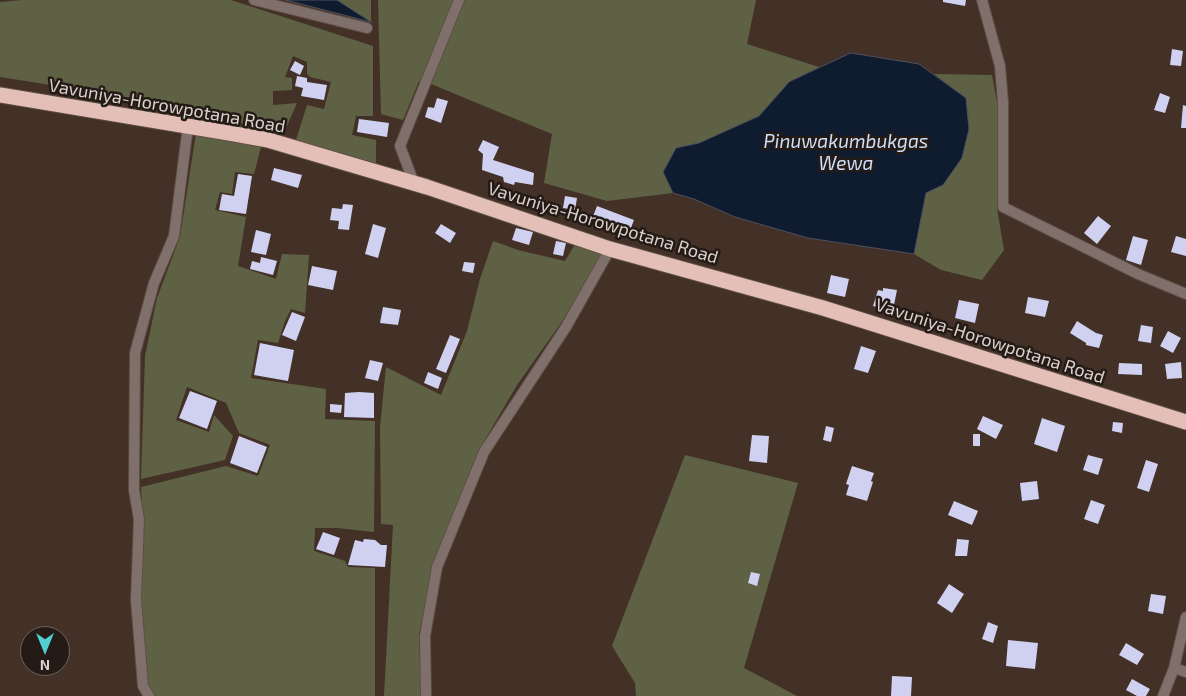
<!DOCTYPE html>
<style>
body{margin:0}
#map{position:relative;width:1186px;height:696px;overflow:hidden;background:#433127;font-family:"Exo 2",sans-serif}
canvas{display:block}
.north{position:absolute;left:20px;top:626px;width:50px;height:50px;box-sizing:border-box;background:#241b17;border:1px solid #6e635f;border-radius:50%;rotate:180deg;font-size:14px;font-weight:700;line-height:20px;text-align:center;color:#dcd0ca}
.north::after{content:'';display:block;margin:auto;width:18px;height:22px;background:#52cdd0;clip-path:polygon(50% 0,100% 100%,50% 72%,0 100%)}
</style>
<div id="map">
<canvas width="1186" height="696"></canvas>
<div class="north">N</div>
</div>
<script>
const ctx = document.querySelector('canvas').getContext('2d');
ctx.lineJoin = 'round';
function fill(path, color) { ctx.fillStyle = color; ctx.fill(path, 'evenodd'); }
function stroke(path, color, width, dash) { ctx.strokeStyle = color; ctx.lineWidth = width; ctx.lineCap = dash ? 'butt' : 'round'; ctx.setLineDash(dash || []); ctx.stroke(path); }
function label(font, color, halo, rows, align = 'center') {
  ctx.font = font + ' "Exo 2",sans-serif'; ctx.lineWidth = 5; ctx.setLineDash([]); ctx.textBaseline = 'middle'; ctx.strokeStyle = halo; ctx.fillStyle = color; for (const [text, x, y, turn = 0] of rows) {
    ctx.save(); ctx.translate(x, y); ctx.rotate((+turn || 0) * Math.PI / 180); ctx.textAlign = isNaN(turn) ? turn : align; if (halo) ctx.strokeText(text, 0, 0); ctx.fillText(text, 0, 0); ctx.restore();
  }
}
const green = new Path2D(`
 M22 0H231L373 46V116H356L352 135 376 140V167L296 140 307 105 324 109 331 82 310 77 307 74V62L293 56 285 77 292 78V90L273 91V105L297 103 283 135 190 109 115 95 0 77V2Z
 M337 0H371V22Z
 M378 0H756L747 44 819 67 789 82 759 116 699 143 676 148 663 172 673 193 607 201 544 183 552 134 431 84 419 81 403 120 381 114Z
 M934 74 992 75 997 102V208L1004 250 982 280 941 270 914 254 926 193 966 98Z
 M196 133 261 147 254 174 235 172 232 194 220 192 215 210 246 217 238 266 276 279 282 254 309 255 305 313 291 309 285 321 278 343 258 340 251 378 326 389 325 419 375 421 374 532 337 528H315L314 551 345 561 348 567 375 568V696H154L147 684 141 598 143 520 141 487 226 466 258 476 270 445 239 433 226 403 187 387 176 420 209 432 214 415 233 436 225 460 141 479 145 356 157 298 180 237Z
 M493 241 518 250 565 261 577 241 605 252 561 323 517 385 479 450 433 566 419 635 421 696H384L393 525 381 524 380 427 386 367 441 395 467 331 480 279Z
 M685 455 798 483 744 668 797 696H636L635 683 612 646Z`);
const water = new Path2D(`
 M286 0H337L371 22Z
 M851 53 919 64 966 98 969 129 962 158 943 185 926 193 914 254 808 238 735 217 694 199 673 193 663 172 676 148 699 143 759 116 789 82Z`);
const building = new Path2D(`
 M943 0H966L965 6 943 2Z
 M1172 49 1183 51 1181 66 1170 65Z
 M295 61 304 66 300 75 290 70Z
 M297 76 307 78V82L327 85 324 100 301 96 303 88 295 86Z
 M1160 93 1170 97 1165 113 1154 110Z
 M437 98 448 101 441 123 425 117 428 107 434 108Z
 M1183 105 1186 106V128H1181Z
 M359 119 389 123 387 137 357 132Z
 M483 140 499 147 493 160 534 173 533 185 515 182 514 185 504 182 503 177 482 170 483 154 478 150Z
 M274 168 302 175 298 188 271 180Z
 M238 174 252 176 246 214 219 210 222 194 234 196Z
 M565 196 577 198 575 210 563 208Z
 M343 204 353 205 349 230 338 229 339 221 330 220 332 208 342 209Z
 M597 206 634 220 629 233 592 219Z
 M1098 216 1111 226 1097 244 1084 233Z
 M373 224 386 228 378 258 365 254Z
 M441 224 456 233 450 243 435 233Z
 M516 228 533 232 529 245 512 240Z
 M256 230 271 234 266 255 251 252Z
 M1133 236 1148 240 1141 265 1126 260Z
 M1176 236 1186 239V256L1171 252Z
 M556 241 566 243 563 256 553 254Z
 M261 257 277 261 273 275 250 269 252 261 260 263Z
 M464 262 475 263 473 273 462 271Z
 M312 266 337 271 333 290 308 285Z
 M831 275 849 279 845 297 827 293Z
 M883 288 897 290 894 305 886 304 885 309 873 306 878 290 883 291Z
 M1028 297 1049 301 1045 317 1025 313Z
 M959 300 979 304 975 323 955 318Z
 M383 307 401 310 398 325 380 323Z
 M292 312 305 317 296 341 282 335Z
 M1077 321 1096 333 1103 335 1099 348 1086 345V343L1070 333Z
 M1141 325 1153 327 1151 343 1138 341Z
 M1168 331 1181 338 1173 353 1160 346Z
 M450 335 460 339 446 373 436 369Z
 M260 343 294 350 288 381 254 375Z
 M861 346 876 351 868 373 854 369Z
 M370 360 383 363 378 381 365 378Z
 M1181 362 1182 378 1167 379 1165 364Z
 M1119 363 1142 364V375L1118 374Z
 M428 372 442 378 438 389 424 383Z
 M190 391 217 401 207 429 179 418Z
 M359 392 374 393V418L344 417 345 393Z
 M330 404 342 405 341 413 330 412Z
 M983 416 1003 425 996 439 977 429Z
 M1042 418 1065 426 1057 452 1034 444Z
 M1113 422 1123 423 1122 433 1112 431Z
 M826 426 834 428 831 442 823 440Z
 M973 434H980V446H973Z
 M752 435 769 436 767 463 749 461Z
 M239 436 267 447 257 473 230 463Z
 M1088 455 1103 459 1098 475 1083 470Z
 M1146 460 1158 464 1149 492 1137 488Z
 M852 466 874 473 871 481 873 482 867 501 846 495 849 485 846 484Z
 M1037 481 1039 499 1022 501 1020 483Z
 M1091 500 1105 505 1098 524 1084 519Z
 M954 501 978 511 972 525 948 515Z
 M323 532 340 538 334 555 316 549Z
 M364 539 375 540 381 545H387L385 567 348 565 355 540 363 542Z
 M957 539 969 540 967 556H955Z
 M751 572 760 574 757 586 748 583Z
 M949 584 964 594 952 613 937 603Z
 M1151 594 1166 596 1163 614 1148 611Z
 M988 622 998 626 993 643 982 639Z
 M1008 640 1038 643 1035 669 1006 666Z
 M1126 643 1144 654 1137 665 1119 655Z
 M892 676 912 677 911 696H891Z
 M1132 679 1150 689 1146 696H1137L1126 690Z`);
const street = new Path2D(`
 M254 0 367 28
 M982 0 1000 66 1003 102V207L1138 274 1186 294
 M414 183 400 146 459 0
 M1174 668 1186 672
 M149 696 143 686 136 600 139 519 134 490 135 353 154 283 174 236 188 126
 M426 696 425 636 437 567 484 452 566 327 610 249
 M1163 696 1174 668 1186 617`);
const highway = new Path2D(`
 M0 95 229 133 268 140 427 187 610 249 823 308 1186 422`);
const streetNames = [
 ["Vavuniya-Horowpotana Road",167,106,10],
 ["Vavuniya-Horowpotana Road",603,223,17],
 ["Vavuniya-Horowpotana Road",990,341,18]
];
const waterNames = [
 ["Pinuwakumbukgas",846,142],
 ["Wewa",846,164]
];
fill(green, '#5f6145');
fill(water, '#0f1b2f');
stroke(water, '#4c515e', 1);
fill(building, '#d0d1f1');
stroke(street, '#5f4e44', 12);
stroke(highway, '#5f4e44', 17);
stroke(street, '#7f706c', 10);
stroke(highway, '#e3bfb7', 15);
label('18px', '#dcd0ca', '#241b17', streetNames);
label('italic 19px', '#cddffc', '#241b17', waterNames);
</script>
